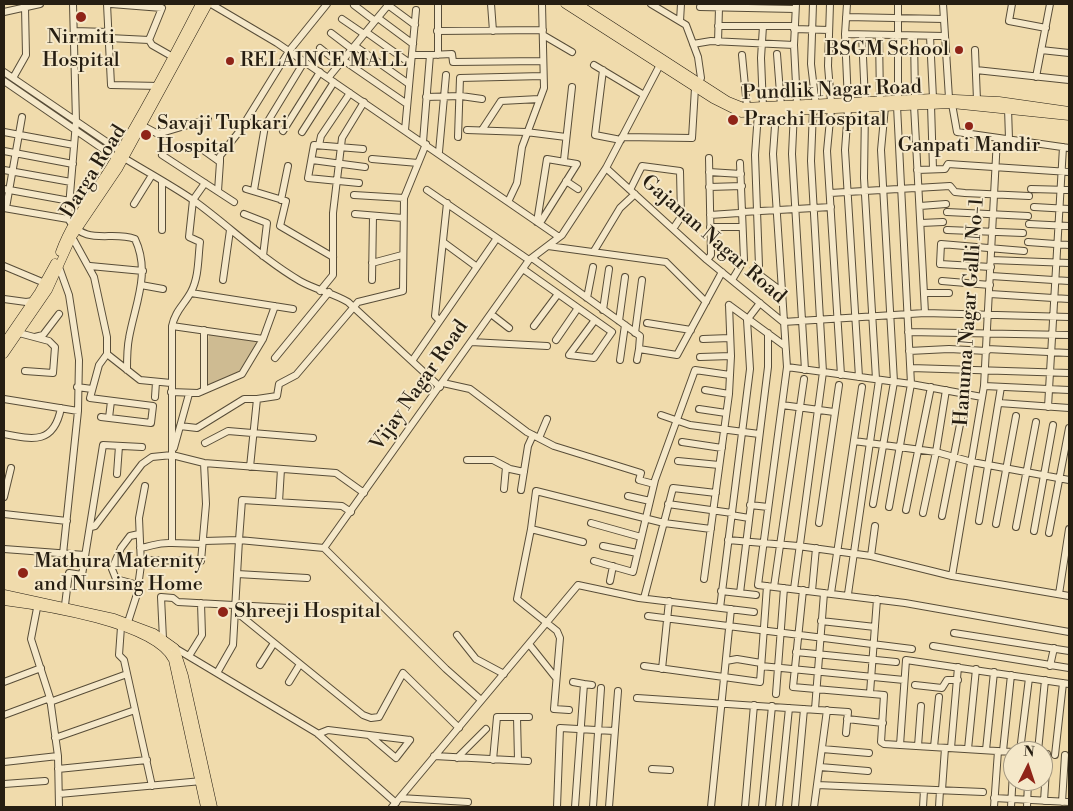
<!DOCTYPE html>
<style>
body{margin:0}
#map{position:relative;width:1073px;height:811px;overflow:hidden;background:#f0dbac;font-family:"Libre Bodoni",serif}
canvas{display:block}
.frame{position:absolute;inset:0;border:5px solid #261e12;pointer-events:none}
.north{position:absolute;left:1003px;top:741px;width:50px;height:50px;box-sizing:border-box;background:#f5e8c9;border:1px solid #a29780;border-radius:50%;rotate:4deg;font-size:14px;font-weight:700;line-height:20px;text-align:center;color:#261e12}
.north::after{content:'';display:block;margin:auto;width:18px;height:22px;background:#8f2418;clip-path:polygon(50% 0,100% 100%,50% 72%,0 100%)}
</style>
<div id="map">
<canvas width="1073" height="811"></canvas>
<div class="frame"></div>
<div class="north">N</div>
</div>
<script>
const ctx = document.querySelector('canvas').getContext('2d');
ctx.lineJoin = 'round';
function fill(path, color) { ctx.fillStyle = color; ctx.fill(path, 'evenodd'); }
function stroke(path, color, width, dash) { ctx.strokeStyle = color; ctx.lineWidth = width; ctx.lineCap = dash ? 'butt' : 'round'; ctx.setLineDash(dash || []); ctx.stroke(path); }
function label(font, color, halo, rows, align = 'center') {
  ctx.font = font + ' "Libre Bodoni",serif'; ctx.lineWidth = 4; ctx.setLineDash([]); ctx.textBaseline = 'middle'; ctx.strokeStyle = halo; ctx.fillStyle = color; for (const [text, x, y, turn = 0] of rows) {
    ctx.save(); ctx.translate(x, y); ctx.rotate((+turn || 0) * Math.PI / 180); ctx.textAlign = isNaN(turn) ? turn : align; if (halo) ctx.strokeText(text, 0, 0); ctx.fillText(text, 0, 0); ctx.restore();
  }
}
const green = new Path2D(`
 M209 331 258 339 242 374 204 390Z`);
const minor = new Path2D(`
 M73 4 76 122 68 219C86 247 111 230 135 239 151 273 135 304 129 338 127 348 127 359 127 370
 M107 4 111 85 160 86
 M211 4 277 43 559 237
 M491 4 493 31
 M796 4 794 45 797 104
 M813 4 811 64 816 106
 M830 4 828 66 831 102
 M847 4 845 34 848 102
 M943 4 949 98 952 104 957 132 1069 148
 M1012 4 1009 21 1046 28
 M354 5 375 21
 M388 5 415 25
 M700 7 795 9
 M4 12 40 4
 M846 17 944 19
 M378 18 413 44
 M342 19 364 34
 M680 21 681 4
 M718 26H794
 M794 29 829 30
 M74 31 108 32
 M437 31 543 30
 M366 32 411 64
 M331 33 352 49
 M845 34 945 36
 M543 35 572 52
 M862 35 865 101
 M879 35 880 100
 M914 36 915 99
 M930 36 933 98
 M109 38 149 40 162 8 111 4
 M149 40 152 45 173 57
 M718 42 719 8
 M693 44 711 41 794 45
 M355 46 409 84
 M320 48 340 64
 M975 50 977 100
 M1041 50 1069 53
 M777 54 781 106
 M412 55H430
 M438 55V4
 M742 55 747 107
 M343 60 407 104
 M594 65 644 95
 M603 70 595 135 621 140
 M976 70 1069 80
 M4 72 120 151 124 158C147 172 171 185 193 200 229 226 261 258 300 281 316 290 333 293 348 302L440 387
 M1036 77 1050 4
 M13 78 26 55 25 7
 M328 78 389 4
 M4 81 116 158H121
 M426 97 461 96 482 99
 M898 99V4
 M914 105 925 313
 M931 105 933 169
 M763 107 761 58 763 26
 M865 108 864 178 876 379
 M1008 108 1009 139
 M831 109 827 151 841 375
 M848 109 845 150 859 377
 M794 111 792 154 805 370
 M776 112 773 154 787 367 758 585 905 603 1069 632
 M758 113 755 155 759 266
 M247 119 289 51 327 4
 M143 126 158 134 208 119
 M405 130 416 10
 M467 130 526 132 566 137
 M482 130 501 101 539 99
 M283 131 320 72
 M4 132 74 145
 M302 132 334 82
 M458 137 460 78 543 76
 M622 137 692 138 695 88 701 78 698 57 686 25 651 4
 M423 142 430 55 452 54 453 62 543 61
 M319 145 321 136 350 93
 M199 147 220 162 218 191
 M4 151 73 164
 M439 152 446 75
 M162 155 234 202
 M372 159 418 163
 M312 160 365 167
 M564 160 572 87
 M220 162V156L238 133
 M606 168 707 260 783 322 925 313 1069 317
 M4 170 71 182
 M917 170 945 169 948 164 1069 172
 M709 172 741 174
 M566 181 578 189
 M359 183 308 178 314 145 363 149
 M709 187 742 186
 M4 189 70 201
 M246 189 286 201 280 226 333 257
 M1031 189 1069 190
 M254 190 265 126 304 62
 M427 190 529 260
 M630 190 642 166 680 171 681 217 673 229
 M830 193 950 186 955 192 965 193 1029 196
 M354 195 404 198
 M281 200 288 166
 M508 202 517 183 522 147 544 88 542 4
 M134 204 152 175
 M920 206 946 204
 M1034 207 1069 209
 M4 208 68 219
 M6 208 22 117
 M743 212 831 207
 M947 212 1028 216
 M244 214 267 223 263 256
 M355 214 403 218
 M710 215 739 213
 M537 222 547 159 577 164 540 223
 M921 223 943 222
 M1029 224 1069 226
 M710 227H739
 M162 230V181
 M947 230 1023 233
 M72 237 94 277 107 337V354L99 365 90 398 153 406 151 423 101 417
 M443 242 477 267
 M1028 242 1069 245
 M548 246 666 262 706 302
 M594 251 620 208 635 194
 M532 258 640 336 639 349 677 355 722 272
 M707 260 711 255 709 158
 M991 260 1069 263
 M372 263 402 255
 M4 266 47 284
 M90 266 143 271
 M59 267 69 295 79 360 78 411 63 554
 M991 267 940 264 941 244 1024 251
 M523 269 612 332 594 358 569 355 595 320
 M753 270 781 291
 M991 276 1069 281
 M223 280 230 230
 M372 280 373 216
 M732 280 744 260 740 163
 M942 281 990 285
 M141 285 163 289
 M320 291 333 275V213L342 138 364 102
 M191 293 293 309
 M924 293H949
 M990 294 1069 299
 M587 298 593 267
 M4 299 26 302 33 301
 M729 305 785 346
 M603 310 609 269
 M491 314 509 328
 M439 320 435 316 447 203
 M619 321 625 277
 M647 323 691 330
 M172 326 263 339
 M534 326 558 294
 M908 332 1069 335
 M19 333 49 341 55 347 53 373 25 371
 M635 333 642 280
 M35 337 43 335 59 314
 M703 339 730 338
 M556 340 578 308
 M471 342 547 346
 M987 349 1069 353
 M909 351 949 349 987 351
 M107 354 140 380 171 383
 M700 357 731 356
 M275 358 329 292
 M620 360 625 325
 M637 360 639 349
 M412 361 497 238
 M787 367 911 384 982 397
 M911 368 1069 373
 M443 383 470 389 527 432 554 446 641 473 639 480 654 484
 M984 386 1069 390
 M77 387 92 389
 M204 390V330
 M705 390 729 394
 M171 392 198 393 242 374 263 339 275 306
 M155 397 156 382
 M4 399 78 411
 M999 403 1069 408
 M782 405 834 412
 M1048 407 1063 147
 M699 409 726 413
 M661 415 690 425 759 434
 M109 418 111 401
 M180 426 197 428 244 399H257
 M4 434C34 440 54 444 61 408
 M539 438 547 419
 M854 441 936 452 972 462 1069 480
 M682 442 722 448
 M205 443 228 431 313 438
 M174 448 189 394
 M467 460H493L510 469 524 472
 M678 461 719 465
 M250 467 257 399 277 396 279 384 296 375 358 302 403 291 404 198 426 144
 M117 474 119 446
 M504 489 506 467
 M521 490 528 446 533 435
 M628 496 650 501
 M4 497 11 468
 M279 502 281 469
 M668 504 732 513
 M873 504 894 382 881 150 885 107
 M750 505 768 507
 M889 507 911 384 897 106
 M906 510 931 387
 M923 513 936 452 946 390
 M4 514 67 521
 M731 515 749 518
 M942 516 964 404
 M979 521 1001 387
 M591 523 641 537
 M819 523 839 385
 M996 524 1016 416
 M91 527 95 526 142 464 152 457 172 455 204 463 336 473 364 493
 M1016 527 1036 422
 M531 529 536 491 664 523 711 529
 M1034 531 1053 425
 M1049 533 1069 428
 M728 540 798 546 871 556 952 576 1069 596
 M204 541 239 540 242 500 342 506 351 512
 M172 543 202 544
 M603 546 637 553
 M140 548C154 546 157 542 172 543V326C175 311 184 305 191 292 199 277 198 258 200 242L189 237 193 200 205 183
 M324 548 446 669 481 700
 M4 549 85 555
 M871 556 875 526
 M140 560 201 561 206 504 204 463
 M594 561 633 572 655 480 695 370 730 375
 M237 574 307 578
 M952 576 984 386 997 138
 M704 579 729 394 731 356 729 305
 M610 581 613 566
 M138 585 116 579 112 569 121 548 130 536 139 534
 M774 587 804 379
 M794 589 823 372 811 161 813 110
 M803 590 793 687 884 695 881 742 884 744 1013 752
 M721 591 756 595
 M812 591 816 548
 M740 593 768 367V333
 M831 593 862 387
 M848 594 879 380
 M1059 594 1069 529
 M644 598 673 488 716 493
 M38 603 31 639 50 698 58 756 59 807
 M65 605 69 573 82 575 103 445 142 447
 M720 608 750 369 747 320 760 303
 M235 611 363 715 371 718 379 717 403 673 459 728
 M648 616 912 649
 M821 621 875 627
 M128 622 137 594 141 565 139 518 145 486
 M121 627 119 655 124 660 152 786
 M954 633 1069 651
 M457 635 476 659 504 674
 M163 639 161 597 173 598 178 602 289 608
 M529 644 556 678
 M933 646 1069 668
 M169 651 175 648 317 733 396 803
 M796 652 896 662
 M189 656 202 635 201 603
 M726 661 737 659 761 663
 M260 665 274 643
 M644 666 760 682 767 586
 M761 666 904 680
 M1050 666 1054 648
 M662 669 669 601
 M217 673 233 645 239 540 324 548 529 260 562 235 606 168 662 61
 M4 682 41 668
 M289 682 300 664
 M573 682 584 684
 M915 685 942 688 947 680H958
 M870 693 877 599
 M776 694 784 588
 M637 698 848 712 846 733
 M50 702 127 674
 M815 709 824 593
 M569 710 554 709 560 638 557 631 517 599 531 529 583 542
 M4 715 50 698
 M517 717 518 760
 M847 719 883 723
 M318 734 328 730 410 740
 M370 736 396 758 410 740
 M55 738 135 710
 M900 745 906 660 1069 684
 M918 746 921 706
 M934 747 939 697
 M951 748 958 667
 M822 749 869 753
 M968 749 976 669
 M986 750 994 672
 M1003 751 1011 675
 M1020 751 1029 678
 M1038 751 1045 680
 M1055 755 1063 683
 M434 756 528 761
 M457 758 486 729
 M493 760 497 717H529
 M4 762 58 756
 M820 767 868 771
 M58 769 147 760
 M652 769 670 770
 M4 784 45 781
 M817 785 983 792
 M942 790 945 748
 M59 794 202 781
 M400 798 468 802
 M994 798 1069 802
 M1044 801 1047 754
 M1062 802 1065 755
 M392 807 578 585 639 598 754 612
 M557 807 560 728 614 731
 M575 807 584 684 592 685
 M593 807 601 688
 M609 807 618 691
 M711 807 731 609
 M745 807 754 705
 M762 807 772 706
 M779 807 789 708
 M795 807 804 709
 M814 807 827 710
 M923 807 924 790
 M939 807 940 790
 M994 807 998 751
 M1011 807 1013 772
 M1027 807 1028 781`);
const major = new Path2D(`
 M565 4 713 99 741 113 952 104 1069 116
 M578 4 728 101 743 107 933 98 999 101 1069 111
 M60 252C72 218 96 192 114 161 145 110 173 57 200 4
 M4 343 39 292 55 263
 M4 354 48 290 72 237 118 169 208 4
 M4 594 114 618 154 633 175 648 184 676 213 807
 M4 601C43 606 155 623 173 660L205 807`);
const markers = [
 [81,17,6,"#8f2418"],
 [959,50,5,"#8f2418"],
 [230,61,5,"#8f2418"],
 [733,120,6,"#8f2418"],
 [969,126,5,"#8f2418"],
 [146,135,6,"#8f2418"],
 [23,573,6,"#8f2418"],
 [223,612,6,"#8f2418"]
];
const poiNames = [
 ["Nirmiti",81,38,"center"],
 ["Hospital",81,61,"center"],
 ["BSGM School",949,50,"right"],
 ["RELAINCE MALL",240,61],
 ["Prachi Hospital",744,120],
 ["Savaji Tupkari",157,124],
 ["Hospital",157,147],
 ["Ganpati Mandir",969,146,"center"],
 ["Mathura Maternity",34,562],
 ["and Nursing Home",34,585],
 ["Shreeji Hospital",234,612]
];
const streetNames = [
 ["Pundlik Nagar Road",832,91,-2],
 ["Darga Road",94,172,-58],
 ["Gajanan Nagar Road",713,240,41],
 ["Hanuma Nagar Galli No-1",970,312,-86],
 ["Vijay Nagar Road",420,386,-55]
];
fill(green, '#cebb92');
stroke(minor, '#584d38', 8);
stroke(major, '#261e12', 9);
stroke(minor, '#f5e8c9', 6);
stroke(major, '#f0dbac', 8);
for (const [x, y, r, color] of markers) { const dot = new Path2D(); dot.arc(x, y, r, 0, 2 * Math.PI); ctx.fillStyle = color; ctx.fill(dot); stroke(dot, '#f5e8c9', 2); }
label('20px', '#261e12', '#f5e8c9', poiNames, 'left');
label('20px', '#261e12', '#f5e8c9', streetNames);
</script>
